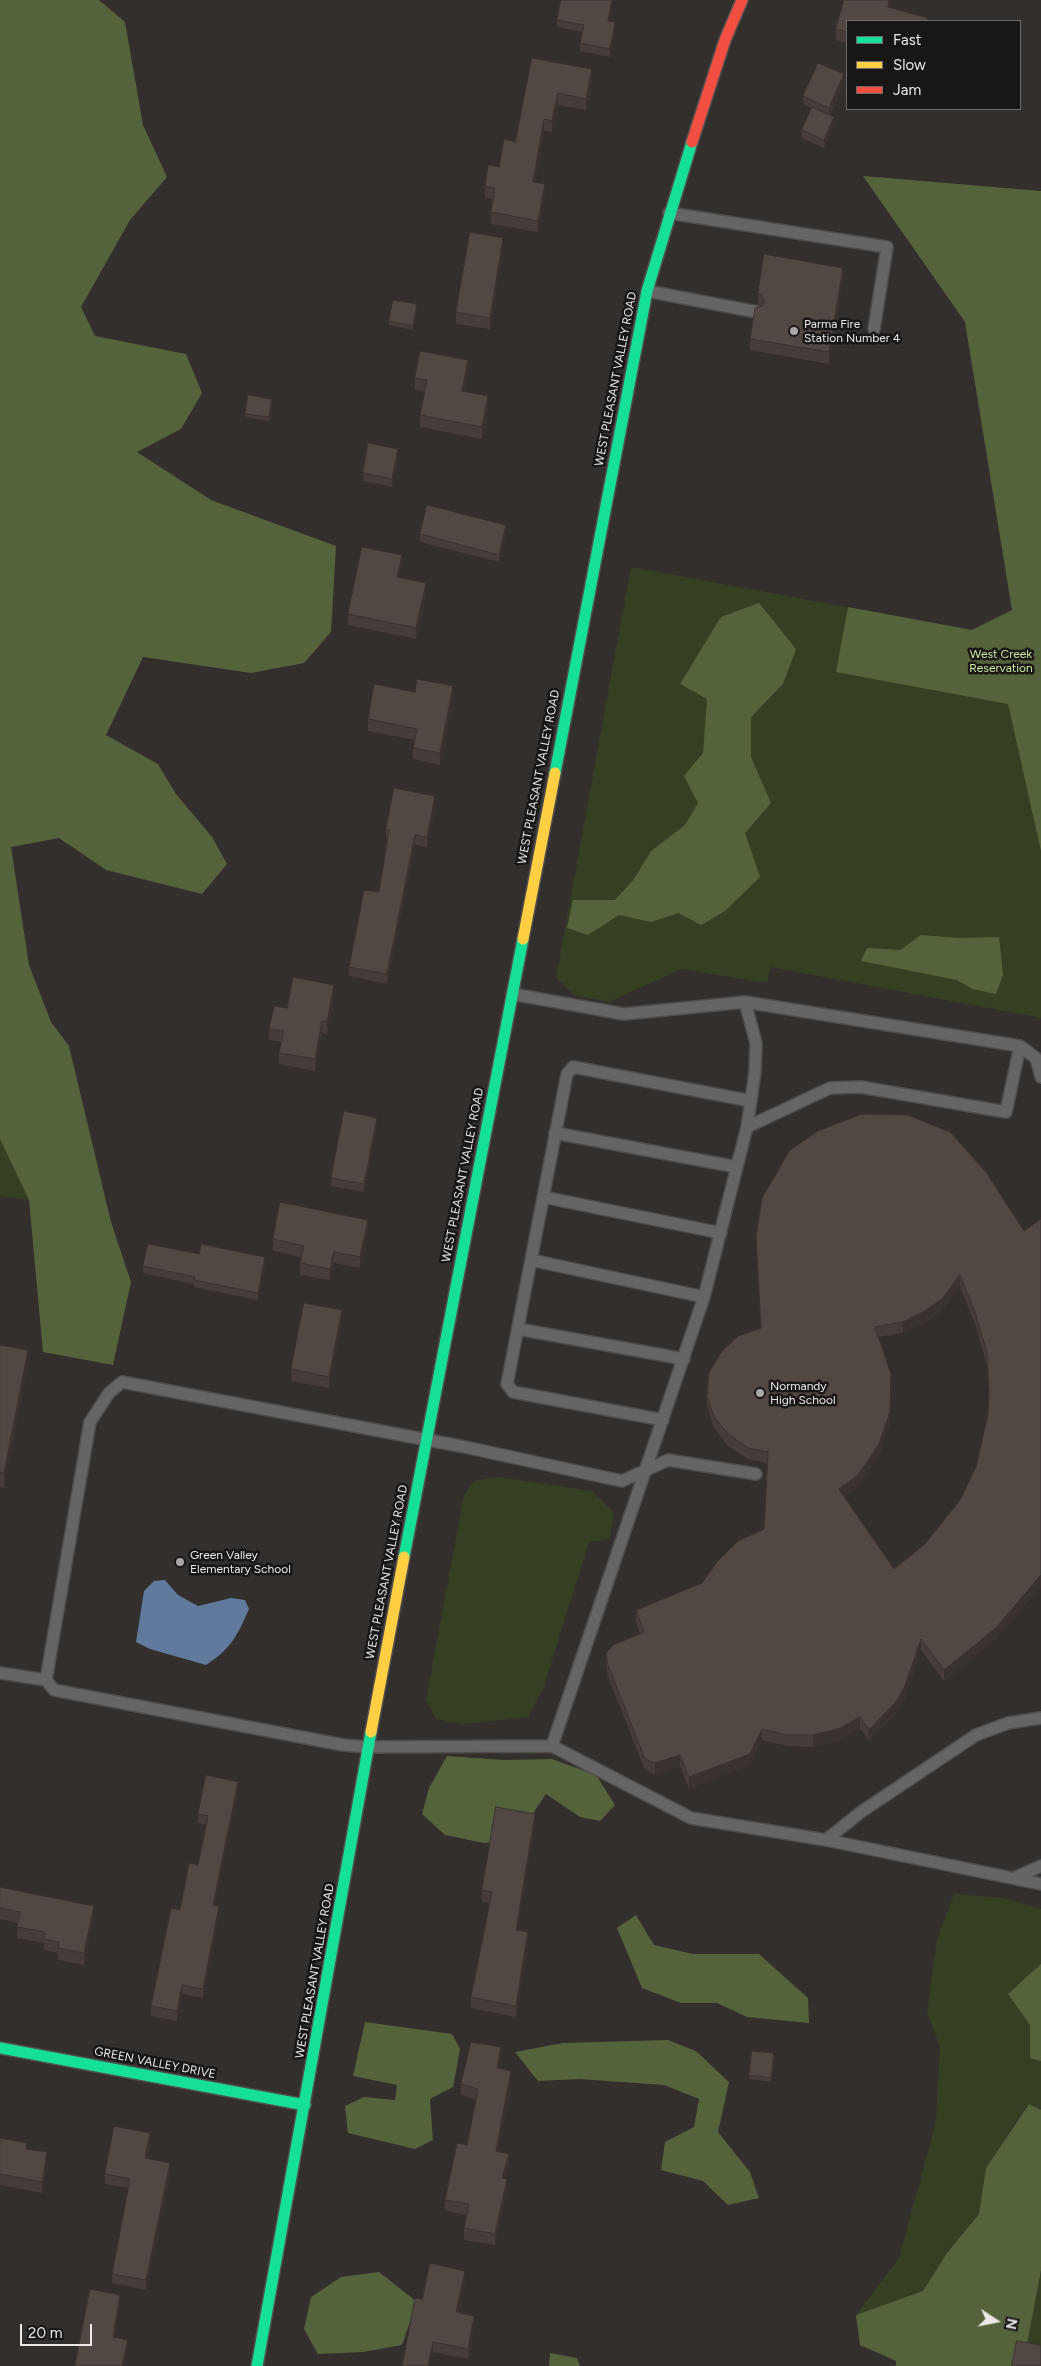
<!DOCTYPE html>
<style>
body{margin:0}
#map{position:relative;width:1041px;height:2366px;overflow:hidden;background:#322f2d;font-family:Figtree,sans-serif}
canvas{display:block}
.legend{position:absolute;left:846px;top:20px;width:175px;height:90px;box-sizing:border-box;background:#191716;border:1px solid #6d6b6a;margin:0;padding:6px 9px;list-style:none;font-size:15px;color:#ebe8e7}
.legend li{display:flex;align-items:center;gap:10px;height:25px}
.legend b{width:25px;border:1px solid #6d6b6a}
.north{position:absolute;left:971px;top:2296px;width:50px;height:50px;-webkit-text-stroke:4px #191716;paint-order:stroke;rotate:101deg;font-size:14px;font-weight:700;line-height:20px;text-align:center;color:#ebe8e7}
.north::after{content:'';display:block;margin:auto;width:18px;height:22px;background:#ebe8e7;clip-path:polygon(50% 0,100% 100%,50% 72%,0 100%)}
.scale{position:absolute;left:20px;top:2324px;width:72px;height:22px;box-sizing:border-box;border:2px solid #ebe8e7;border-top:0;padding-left:6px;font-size:15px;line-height:18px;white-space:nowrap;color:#ebe8e7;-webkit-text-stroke:4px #191716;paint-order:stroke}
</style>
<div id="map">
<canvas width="1041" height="2366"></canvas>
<ul class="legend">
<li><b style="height:6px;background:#16e098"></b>Fast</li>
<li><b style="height:6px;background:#ffcf43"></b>Slow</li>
<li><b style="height:6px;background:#f24e42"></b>Jam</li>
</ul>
<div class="north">N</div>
<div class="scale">20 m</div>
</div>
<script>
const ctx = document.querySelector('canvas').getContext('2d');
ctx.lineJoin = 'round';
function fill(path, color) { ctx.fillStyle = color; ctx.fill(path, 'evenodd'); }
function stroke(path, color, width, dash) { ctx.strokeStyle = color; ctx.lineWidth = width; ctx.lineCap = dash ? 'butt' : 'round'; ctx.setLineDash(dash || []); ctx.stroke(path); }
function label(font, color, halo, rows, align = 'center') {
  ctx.font = font + ' Figtree,sans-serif'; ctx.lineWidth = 5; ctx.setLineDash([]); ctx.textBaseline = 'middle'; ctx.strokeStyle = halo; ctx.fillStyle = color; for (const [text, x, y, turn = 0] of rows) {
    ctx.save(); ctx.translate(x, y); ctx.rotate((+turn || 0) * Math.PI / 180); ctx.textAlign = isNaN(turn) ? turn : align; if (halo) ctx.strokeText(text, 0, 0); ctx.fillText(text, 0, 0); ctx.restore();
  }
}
const green = new Path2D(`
 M631 567 971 630 1041 597V1018L771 967 767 983 681 969 609 1002 574 995 556 978Z
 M0 1139 29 1200 0 1196Z
 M498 1477 592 1491 614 1512 610 1539 589 1542 544 1686 528 1717 463 1724 436 1719 426 1700 464 1495 474 1481Z
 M954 1894 1004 1898 1041 1909V2110L1028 2104 986 2168 979 2214 947 2253 923 2292 856 2315 899 2258 936 2122 940 2047 927 2012 937 1939Z
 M1041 2270V2366H1023Z`);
const forest = new Path2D(`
 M0 0H99L125 22 143 125 167 177 130 220 81 307 95 336 186 354 202 393 181 429 137 452 211 500 336 546 331 632 304 663 251 673 143 657 106 735 158 764 176 794 212 837 227 864 202 894 106 870 59 838 11 847 29 965 51 1022 69 1046 111 1222 131 1282 113 1365 43 1352 29 1200 0 1139Z
 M863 176 1041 191V851L1008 704 836 672 848 607 972 630 1012 610 965 322Z
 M759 603 796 649 783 684 751 717V757L771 803 745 833 760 877 725 911 701 925 678 913 651 922 619 915 588 935 567 928 573 900H615L634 879 651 851 685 825 698 803 684 776 703 753 707 699 680 684 721 617Z
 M921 935 959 938 999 937 1003 975 996 994 972 989 957 980 861 961 867 948 900 950Z
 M447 1756 504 1760 552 1759 596 1775 615 1805 600 1821 580 1817 546 1794 514 1842 484 1843 445 1835 422 1814 429 1788Z
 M636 1915 654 1945 693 1954H759L808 1998 809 2023 747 2017 717 2003H681L642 1988 617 1928Z
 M1041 1964V2061L1030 2058V2025L1008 1994Z
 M365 2022 452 2034 460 2049 453 2087 430 2099 433 2140 415 2149 348 2133 345 2106 364 2097 395 2100 397 2085 353 2076Z
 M668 2040 696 2051 729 2082 718 2132 750 2172 759 2198 728 2205 703 2181 661 2170 665 2142 694 2127 699 2099 664 2085 580 2079 538 2081 515 2052 563 2043Z
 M1029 2104 1041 2110V2270L1023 2366H896V2361L860 2345 856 2315 923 2291 947 2253 979 2214 986 2168Z
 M379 2272 417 2302 402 2345 363 2352 318 2354 304 2329 311 2297 341 2277Z
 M550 2353 577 2358 580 2366H549Z`);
const water = new Path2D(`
 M165 1580 178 1595 198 1606 231 1598 245 1600 249 1609C237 1636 231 1649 206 1665L150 1649 136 1642 144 1591 154 1581Z`);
const lane = new Path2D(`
 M669 213 887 247 874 329
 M647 291 757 312
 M512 994 624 1014 745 1002 1020 1046 1036 1058 1041 1077
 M747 1127 830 1088 861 1087 1006 1112 1020 1046
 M555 1133 737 1167
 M543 1197 721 1233
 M531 1260 704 1297
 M518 1329 684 1359
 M663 1420 513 1392 507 1384 567 1074 573 1067 751 1101
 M756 1474 668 1460 622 1481 465 1447 122 1382 109 1393 90 1422 46 1680 54 1690 343 1745 368 1747 552 1746 691 1818 826 1840 1041 1884
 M0 1673 46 1680
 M552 1746 704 1297 747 1127 755 1072 756 1043 745 1002
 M826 1840 861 1812 976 1735 1008 1723 1041 1718
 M1014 1878 1041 1866`);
const fast = new Path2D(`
 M555 773 647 291 692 142
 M404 1557 523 939
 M0 2048 305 2105
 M257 2366 371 1732`);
const slow = new Path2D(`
 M523 939 555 773
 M371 1732 404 1557`);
const jam = new Path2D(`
 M692 142 725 40 742 0`);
const wall = new Path2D(`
 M561 0H613L609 21 615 30 610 57 580 51V43L583 32 557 27V20Z
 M844 0H892L890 8 928 18V21H847V43L836 40V29Z
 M532 58 592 81 586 110 558 105 552 132 544 131 535 183 545 196 538 232 491 224V212L493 199 485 198V186L499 167 515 142Z
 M844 82 830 115 834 125 824 148 802 138V130L812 108 803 104V96Z
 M503 249 490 329 456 324V312Z
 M843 279 829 364 750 350V339L761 306 758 305V293Z
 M417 308 413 330 389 325V321Z
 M468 372 464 392 488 408 482 439 420 427V415L425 391 415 390V378Z
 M272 403 269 421 245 417V414Z
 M398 457 392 487 363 481V473Z
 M506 533 499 562 420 542V534Z
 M402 566 399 577 426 594 416 639 348 625V614Z
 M415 692 453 698 440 765 413 759V748L415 740 368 731V719Z
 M435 806 427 847 415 845 387 984 349 976V967L379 892 387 840 386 839V829Z
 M334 996 327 1034 322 1033 315 1071 279 1064V1053L282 1042 269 1040V1029L287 1008Z
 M377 1125 364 1192 331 1186V1178Z
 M1041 1219V1587L996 1639 944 1681 921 1650 905 1698 896 1713 869 1741 860 1728 838 1741 813 1747 787 1746 762 1740 750 1765 689 1789 680 1766 655 1775 645 1770 608 1677 606 1665V1653L640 1634 636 1621V1610L702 1583 764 1529 767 1463 748 1459 728 1446 714 1428 707 1407V1396L761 1328 756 1248V1236L1024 1231ZM960 1287 976 1326 987 1365 989 1397 988 1414 976 1467 960 1500 925 1544 894 1569 844 1497 857 1487 868 1473 879 1456 890 1423 878 1337 903 1333 925 1323 942 1310Z
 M368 1231 360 1268 334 1263 330 1280 300 1275V1263L301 1257 273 1251V1239Z
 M199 1254 265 1264 258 1300 194 1287V1284L143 1273V1266Z
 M342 1321 329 1388 291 1381V1369Z
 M0 1345 28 1365 4 1488 0 1487Z
 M238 1791 214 1905 219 1915 203 1998 182 1994 177 2021 151 2016V2006L180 1910 198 1865 206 1825 198 1823V1814Z
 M535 1825 517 1930 528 1944 516 2017 471 2008V1997L490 1903 482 1902V1890Z
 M0 1887 94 1917 84 1965 58 1960V1953L44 1950V1943L17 1938 18 1923 0 1919Z
 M774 2057 771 2082 749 2079V2075Z
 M501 2059 499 2068 511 2082 498 2152 509 2166 505 2178 507 2190 495 2245 464 2240V2228L467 2215 445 2211V2200L467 2145 476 2100 461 2095V2084Z
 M0 2138 27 2149 47 2164 42 2193 0 2185Z
 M150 2143 147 2159 170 2173 146 2290 112 2283V2274L128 2188 105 2184V2174Z
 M465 2281 458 2313 474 2326 468 2359 433 2352 422 2299Z`);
const shadedWall = new Path2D(`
 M612 0H613L608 29V21Z
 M889 0H892L888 18V7Z
 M615 22V30L610 57V49Z
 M592 69V81L586 110V99Z
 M844 74V82L829 115V108Z
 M558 93V105L552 132V121Z
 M834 117V125L824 148V140Z
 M544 119V131L533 194V182Z
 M545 184V196L538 232V221Z
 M503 238V249L490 329V318Z
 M843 268V279L829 364V352Z
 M417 304V308L413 330V326Z
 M468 360V372L462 403V391Z
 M488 396V408L482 439V427Z
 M398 449V457L392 487V479Z
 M506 525V533L499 562V555Z
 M402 555V566L397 588V577Z
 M426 583V594L416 639V628Z
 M453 686V698L440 765V753Z
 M435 796V806L427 847V837Z
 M415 835V845L387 984V974Z
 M334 985V996L327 1034V1022Z
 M322 1021V1033L315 1071V1059Z
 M377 1118V1125L364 1192V1184Z
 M368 1220V1231L360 1268V1257Z
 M334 1252V1263L330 1280V1269Z
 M265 1257V1264L258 1300V1293Z
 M960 1275V1287L942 1310 925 1323 903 1333V1322Z
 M342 1310V1321L329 1388V1377Z
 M28 1350V1365L4 1488V1473Z
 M891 1374 890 1423 879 1456 868 1473 857 1487 839 1501V1489Z
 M1041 1575V1587L996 1639 944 1681V1670Z
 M921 1639V1650L905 1698 896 1713 869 1741V1730Z
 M860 1717V1728L838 1741 813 1747V1735Z
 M762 1729V1740L750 1765 689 1789V1777Z
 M680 1755V1766L655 1775V1763Z
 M238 1782V1791L213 1914V1905Z
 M535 1814V1825L516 1942V1930Z
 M94 1906V1917L84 1965V1953Z
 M219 1906V1915L203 1998V1989Z
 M528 1932V1944L516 2017V2006Z
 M182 1985V1994L177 2021V2011Z
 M501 2047V2059L497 2079V2068Z
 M511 2071V2082L496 2163V2151Z
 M150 2133V2143L145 2168V2158Z
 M47 2152V2164L42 2193V2182Z
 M509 2154V2166L502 2189V2178Z
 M170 2163V2173L146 2290V2280Z
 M507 2179V2190L495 2245V2234Z
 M465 2271V2281L456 2322V2312Z
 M120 2295V2305L113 2347V2337Z
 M474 2316V2326L468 2359V2349Z
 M128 2340V2350L124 2366H122Z
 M433 2342V2352L430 2366H428Z`);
const building = new Path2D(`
 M561 0H612L608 21 615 22 610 49 580 43 584 25 557 20Z
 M844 0H889L888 7 928 18 927 21H847V32L836 29Z
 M532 58 592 69 586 99 558 93 552 121 544 119 533 182 545 184 538 221 491 212 495 188 485 186 488 165 499 167 504 139 515 142Z
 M818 63 844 74 829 108 803 96Z
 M812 107 834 117 824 140 802 130Z
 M470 232 503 238 490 318 456 312Z
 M764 254 843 268 829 352 750 339 755 308 762 306 764 301 762 295 758 293Z
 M393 300 417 304 413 326 389 321Z
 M420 351 468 360 462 391 488 396 482 427 420 415 427 380 415 378Z
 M248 395 272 399 269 417 245 414Z
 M368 443 398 449 392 479 363 473Z
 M427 505 506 525 499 555 420 534Z
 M362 547 402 555 397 577 426 583 416 628 348 614Z
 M417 679 453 686 440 753 413 748 417 729 368 719 374 684 415 692Z
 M394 788 435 796 427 837 415 835 387 974 349 967 364 890 379 892 389 830 386 829Z
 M293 977 334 985 327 1022 322 1021 315 1059 279 1053 284 1031 269 1029 274 1006 287 1008Z
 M344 1111 377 1118 364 1184 331 1178Z
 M862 1114 908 1115 950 1132 986 1172 1024 1231 1041 1219V1575L996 1628 944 1670 921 1639 905 1686 896 1702 869 1730 860 1717 838 1729 813 1735H787L762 1729 750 1754 689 1777 680 1755 655 1763 645 1759 608 1665 606 1653 613 1645 644 1632 636 1610 702 1583 717 1562 738 1541 764 1529 768 1452 748 1448 728 1434 714 1417 707 1396 709 1372 722 1351 738 1336 761 1328 756 1236 762 1198 790 1150 818 1131ZM960 1275 976 1315 987 1353 989 1391 988 1414 976 1467 960 1500 925 1544 894 1569 839 1489 857 1476 868 1461 879 1444 890 1412 891 1374 875 1327 903 1322 925 1311 942 1299Z
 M280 1202 368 1220 360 1257 334 1252 330 1269 300 1263 304 1246 273 1239Z
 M148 1244 199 1254 201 1244 265 1257 258 1293 194 1280 195 1277 143 1266Z
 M304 1303 342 1310 329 1377 291 1369Z
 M0 1345 28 1350 4 1473 0 1472Z
 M206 1775 238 1782 213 1905 219 1906 203 1989 182 1985 177 2011 151 2006 171 1908 180 1910 189 1863 198 1865 208 1816 198 1814Z
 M496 1807 535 1814 516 1930 528 1932 516 2006 471 1997 492 1892 482 1890Z
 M0 1887 94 1906 84 1953 58 1948 59 1942 44 1939 45 1932 17 1927 20 1912 0 1908Z
 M471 2042 501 2047 497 2068 511 2071 496 2151 509 2154 502 2178 507 2179 495 2234 464 2228 469 2204 445 2200 457 2143 467 2145 478 2089 461 2084Z
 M752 2051 774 2053 771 2078 749 2075Z
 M114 2126 150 2133 145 2158 170 2163 146 2280 112 2274 130 2179 105 2174Z
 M0 2138 27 2143 26 2149 47 2152 42 2182 0 2174Z
 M430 2263 465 2271 456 2312 474 2316 468 2349 433 2342 428 2366H402L415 2298 422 2299Z
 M90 2289 120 2295 113 2337 128 2340 122 2366H75Z
 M1017 2341 1041 2345V2366H1012Z`);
const markers = [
 [794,331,5,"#aaa7a6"],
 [760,1393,5,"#aaa7a6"],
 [180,1562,5,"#aaa7a6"]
];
const poiNames = [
 ["Parma Fire",804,324],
 ["Station Number 4",804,338],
 ["Normandy",770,1386],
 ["High School",770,1400],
 ["Green Valley",190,1555],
 ["Elementary School",190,1569]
];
const streetNames = [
 ["WEST PLEASANT VALLEY ROAD",616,379,-79],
 ["WEST PLEASANT VALLEY ROAD",539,777,-79],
 ["WEST PLEASANT VALLEY ROAD",463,1175,-79],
 ["WEST PLEASANT VALLEY ROAD",387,1572,-79],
 ["WEST PLEASANT VALLEY ROAD",315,1971,-80],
 ["GREEN VALLEY DRIVE",155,2063,11]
];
const parkNames = [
 ["West Creek",1001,654],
 ["Reservation",1001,668]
];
fill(green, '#354023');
fill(forest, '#55633c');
fill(water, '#61799d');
stroke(lane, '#504e4c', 14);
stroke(fast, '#504e4c', 14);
stroke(slow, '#504e4c', 14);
stroke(jam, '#504e4c', 14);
stroke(lane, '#676564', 11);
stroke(fast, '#16e098', 11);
stroke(slow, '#ffcf43', 11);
stroke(jam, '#f24e42', 11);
fill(wall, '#463d3a');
fill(shadedWall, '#39322f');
fill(building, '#514743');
stroke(building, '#39322f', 1);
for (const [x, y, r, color] of markers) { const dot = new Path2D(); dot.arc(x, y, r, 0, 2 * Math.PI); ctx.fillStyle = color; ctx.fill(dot); stroke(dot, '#191716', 2); }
label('12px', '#ebe8e7', '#191716', poiNames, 'left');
label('12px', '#ebe8e7', '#191716', streetNames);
label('12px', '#cbe89f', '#191716', parkNames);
</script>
